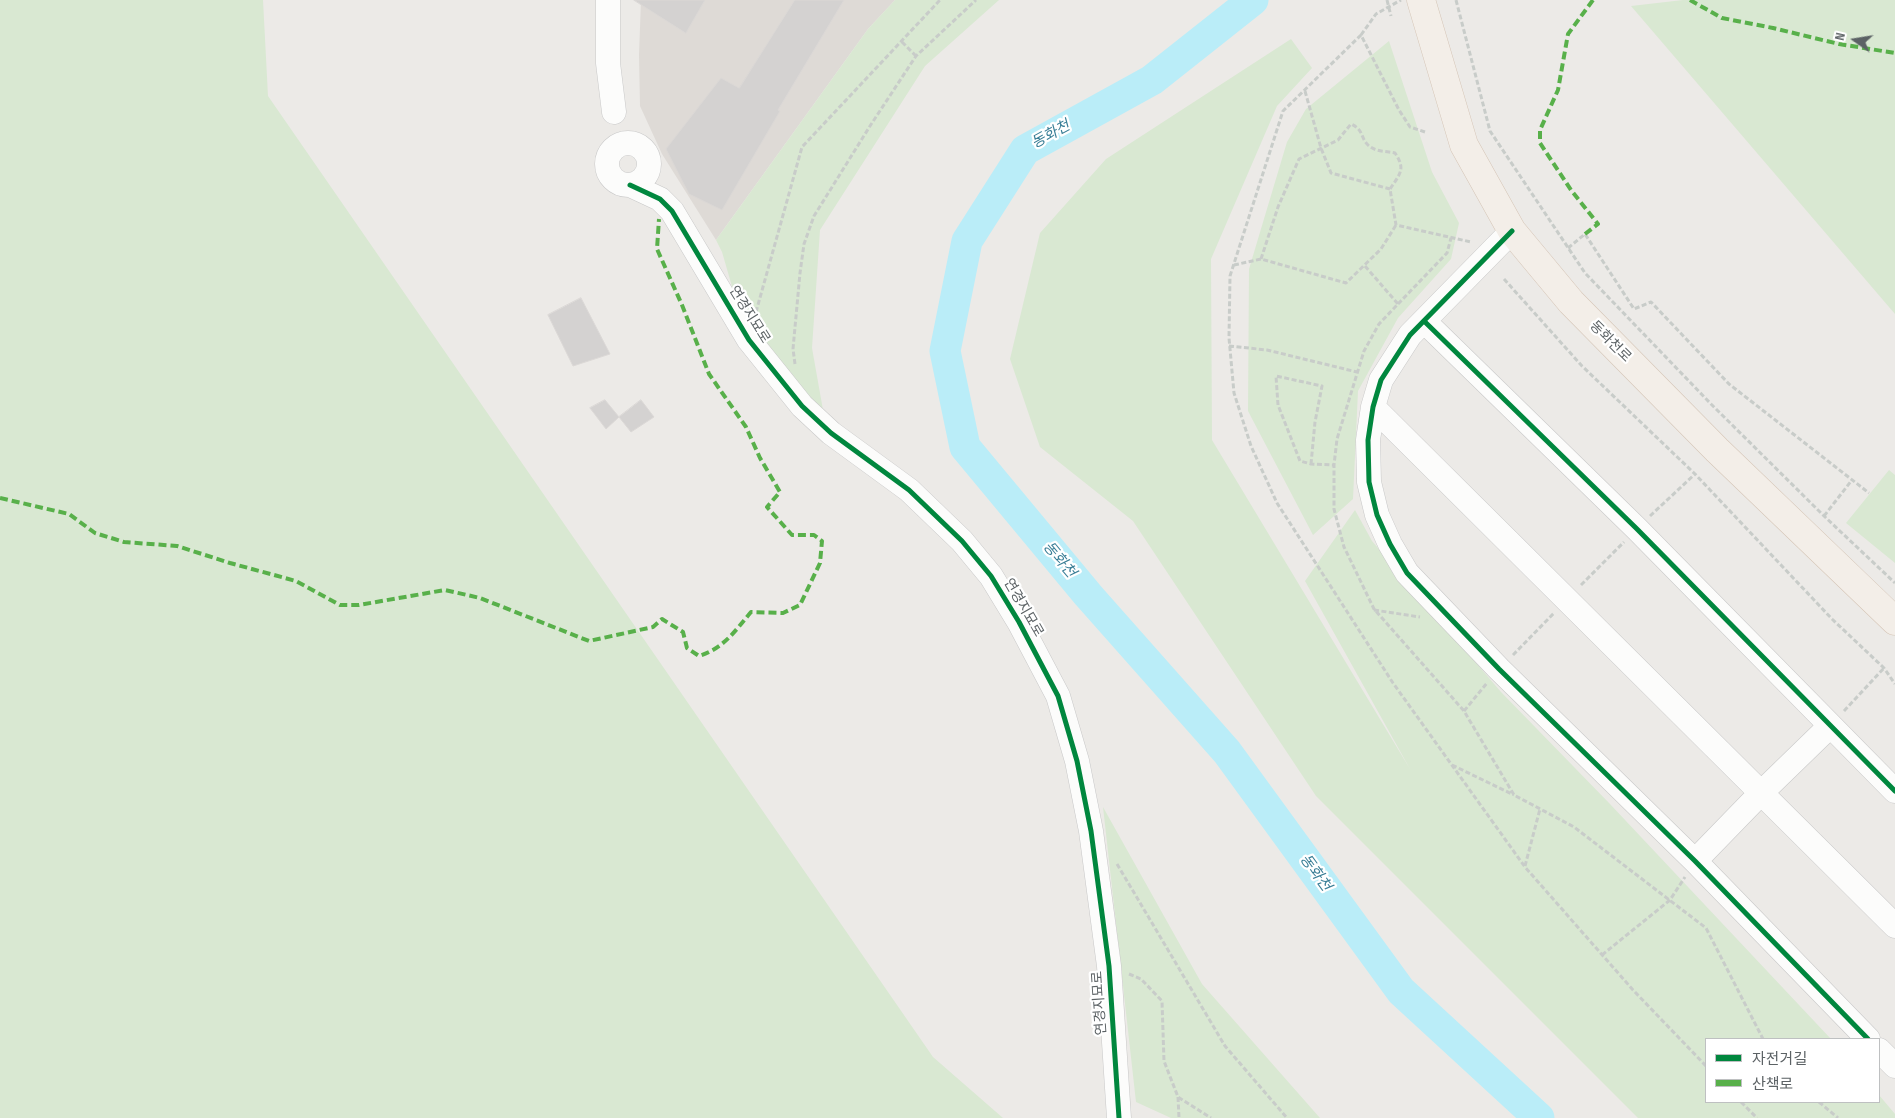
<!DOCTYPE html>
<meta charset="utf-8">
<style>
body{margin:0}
#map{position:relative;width:1895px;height:1118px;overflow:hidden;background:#eceae7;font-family:"Sofia Sans Condensed","Noto Sans KR",sans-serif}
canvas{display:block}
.legend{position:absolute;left:1705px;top:1038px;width:175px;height:65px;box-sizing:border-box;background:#fff;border:1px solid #bec0c1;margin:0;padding:6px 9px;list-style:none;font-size:15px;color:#5c6265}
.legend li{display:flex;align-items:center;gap:10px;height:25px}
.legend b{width:25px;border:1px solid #bec0c1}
.north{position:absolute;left:1830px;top:15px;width:50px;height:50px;-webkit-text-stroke:4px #fff;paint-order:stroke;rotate:283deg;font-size:14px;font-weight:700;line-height:20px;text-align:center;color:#5c6265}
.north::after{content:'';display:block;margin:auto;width:18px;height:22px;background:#5c6265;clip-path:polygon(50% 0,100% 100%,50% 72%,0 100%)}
</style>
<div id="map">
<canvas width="1895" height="1118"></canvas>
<ul class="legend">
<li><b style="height:6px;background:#00873e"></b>자전거길</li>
<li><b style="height:6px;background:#58b04a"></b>산책로</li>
</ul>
<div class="north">N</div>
</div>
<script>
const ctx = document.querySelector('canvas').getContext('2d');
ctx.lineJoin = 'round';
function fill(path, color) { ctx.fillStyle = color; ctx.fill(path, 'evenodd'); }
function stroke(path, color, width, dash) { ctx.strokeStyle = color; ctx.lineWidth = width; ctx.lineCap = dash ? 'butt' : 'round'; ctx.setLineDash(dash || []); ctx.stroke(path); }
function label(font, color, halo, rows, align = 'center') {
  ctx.font = font + ' "Sofia Sans Condensed","Noto Sans KR",sans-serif'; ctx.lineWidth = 4.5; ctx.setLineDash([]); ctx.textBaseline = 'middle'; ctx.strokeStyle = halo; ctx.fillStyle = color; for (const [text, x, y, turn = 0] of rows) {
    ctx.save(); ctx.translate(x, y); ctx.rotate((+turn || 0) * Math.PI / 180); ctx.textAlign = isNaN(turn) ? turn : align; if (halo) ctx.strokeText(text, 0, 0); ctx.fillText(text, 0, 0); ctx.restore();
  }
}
const education = new Path2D(`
 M641 0H895L868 29 716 240 662 154 640 106 639 55Z`);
const green = new Path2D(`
 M0 0H263L268 96 933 1057 1003 1118H0Z
 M895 0H999L925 66 820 230 812 348 823 410 782 372 740 314 722 252 716 240 868 29Z
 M1683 0H1895V314L1631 6Z
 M1291 39 1312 68 1277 106 1211 259 1212 440 1410 769 1305 581 1355 510 1372 541 1501 692 1610 804 1831 1039H1706V1102H1879V1095L1895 1114V1118H1638L1316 796 1133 521 1040 447 1010 359 1040 233 1106 159Z
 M1389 41 1432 172 1459 223 1451 259 1398 318 1358 391 1353 499 1313 535 1248 411 1249 269 1287 142 1306 109Z
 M1889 470 1895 475V563L1846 523Z
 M1103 807 1202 984 1320 1118H1171L1136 1102Z`);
const river = new Path2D(`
 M1253 0 1152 80 1025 150 967 241 945 351 965 447 1088 595 1227 752 1401 991 1539 1118`);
const building = new Path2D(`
 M634 0H705L686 33Z
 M795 0H844L778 110 780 111 722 210 689 194 666 149 721 78 739 88Z
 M581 298 610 354 573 366 548 315Z
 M605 400 619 417 606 429 590 408Z
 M641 400 654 417 631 432 619 417Z`);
const path = new Path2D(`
 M1456 0 1490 131 1585 273 1711 404 1824 516 1895 583
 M1361 35 1376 14 1401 0
 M902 42 916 56
 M1305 91 1321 148 1331 173 1390 189
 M1425 132 1410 127 1399 110 1361 35 1283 111 1230 276 1229 338 1234 393 1251 446 1277 503 1393 683 1525 867 1633 990 1706 1066
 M1568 248 1585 234 1634 309 1651 302 1729 384 1869 493
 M1261 259 1278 207 1299 159 1338 140 1351 124C1364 130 1360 137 1368 145 1375 152 1386 151 1395 153 1406 169 1400 174 1390 189L1396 225 1471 242
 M1234 265 1261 259 1346 283 1381 249 1396 225
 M1365 266 1398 304 1379 324 1364 351 1337 439 1334 465V509L1344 547 1374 609 1464 711 1514 795 1574 827 1706 928 1763 1039
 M1504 279 1582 366 1695 474 1832 619 1884 668 1895 684
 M1398 304 1447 253 1451 238
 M756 312 802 147 940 0
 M1229 346 1267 350 1357 372
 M795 364 793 349 800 273 804 244 814 216 870 126 916 56 976 0
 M1311 464 1315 422 1322 386 1276 376 1278 405 1300 461 1311 464 1334 465
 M1650 516 1695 474
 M1824 516 1852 480
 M1581 585 1624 542
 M1374 610 1420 617
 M1513 655 1554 613
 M1464 711 1487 683
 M1844 711 1884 668
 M1452 765 1514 795
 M1117 864 1225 1046 1287 1118
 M1525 866 1540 809
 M1602 955 1670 900 1685 877
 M1129 974 1141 979 1162 1001 1164 1061 1178 1097 1211 1118
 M1178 1097 1179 1118
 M1741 1102 1757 1118
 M1819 1102 1838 1118`);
const minor = new Path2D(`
 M608 0V63L614 112
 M607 164a21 21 0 1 1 42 0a21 21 0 1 1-42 0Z
 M630 185 660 199 672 211 749 340 802 406 831 433 909 490 962 541 991 576 1019 622 1058 696 1077 761 1091 831 1109 966 1119 1118
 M1512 231 1410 335 1381 380 1373 407 1368 440 1369 482 1377 515 1390 544 1407 573 1499 669 1695 861 1868 1039
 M1424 321 1637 529 1895 791
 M1373 407 1895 926
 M1695 861 1761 793 1830 726
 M1879 1050 1895 1066`);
const major = new Path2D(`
 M1421 0 1464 145 1512 231 1571 302 1717 450 1895 621`);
const pathBridge = new Path2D(`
 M1387 0 1391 16`);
const quiet = new Path2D(`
 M1690 0 1722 18 1773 28 1839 44 1895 53
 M1585 234 1598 224 1571 190 1540 143V130L1558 90 1568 34 1593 0
 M0 498 69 514 95 533 124 542 177 546 230 563 296 581 340 605H359L445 590 480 598 589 641 653 627 662 619 683 632 687 648 699 656C724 648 735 631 751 612L783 613 800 605 820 563 822 541 814 535H792L767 507 780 492 760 458 746 427 709 374 682 305 657 249 659 219`);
const cycleway = new Path2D(`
 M630 185 660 199 672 211 749 340 802 406 831 433 909 490 962 541 991 576 1019 622 1058 696 1077 761 1091 831 1109 966 1119 1118
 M1512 231 1410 335 1381 380 1373 407 1368 440 1369 482 1377 515 1390 544 1407 573 1499 669 1695 861 1868 1039
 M1424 321 1637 529 1895 791`);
const streetNames = [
 ["연경지묘로",749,315,58],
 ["동화천로",1610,342,45],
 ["연경지묘로",1023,608,60],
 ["연경지묘로",1100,1003,-94]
];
const waterNames = [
 ["동화천",1051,135,-29],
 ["동화천",1059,560,50],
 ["동화천",1315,873,54]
];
fill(education, '#dedad6');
fill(green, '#d9e8d2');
stroke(river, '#baedf8', 31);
fill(building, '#d4d2d1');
stroke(building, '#dbd8d6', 1);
stroke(minor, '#c8c8c8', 25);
stroke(major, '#d4c4b5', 29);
stroke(path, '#c8ccc9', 3, [5, 2.5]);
stroke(minor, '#fcfcfb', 24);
stroke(major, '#f3eee8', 28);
stroke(pathBridge, '#c8ccc9', 3, [5, 2.5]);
stroke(quiet, '#58b04a', 4, [8, 4]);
stroke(cycleway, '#00873e', 5);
label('14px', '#5c6265', '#fff', streetNames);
label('italic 15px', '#397e96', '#fff', waterNames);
</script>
